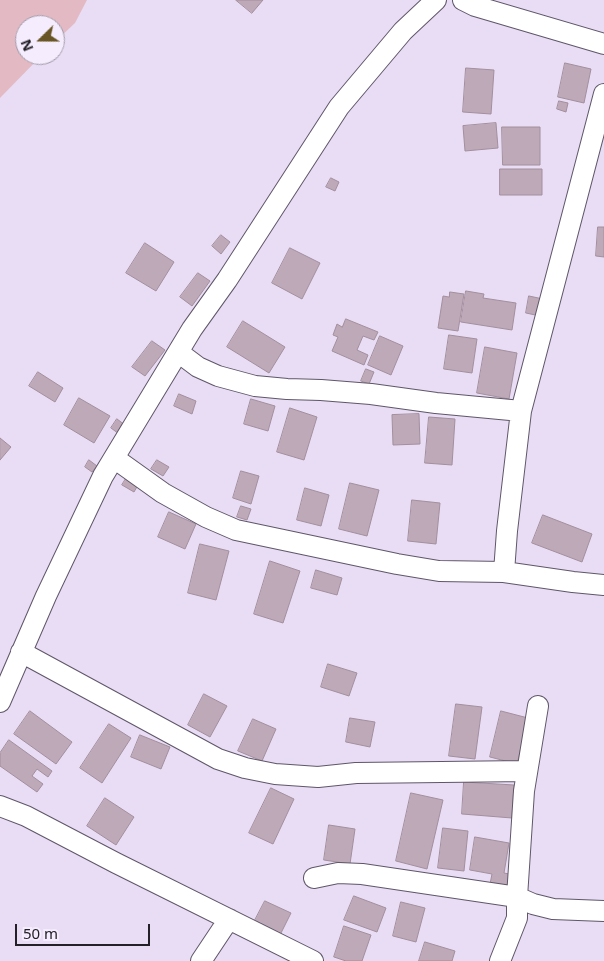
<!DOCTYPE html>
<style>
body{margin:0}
#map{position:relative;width:604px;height:961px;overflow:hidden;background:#e8ddf4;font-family:"Noto Sans",sans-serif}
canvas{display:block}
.north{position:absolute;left:15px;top:15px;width:50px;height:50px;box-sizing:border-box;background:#f5ecfe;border:1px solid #a19aa8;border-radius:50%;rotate:248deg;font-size:14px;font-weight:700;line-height:20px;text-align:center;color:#242028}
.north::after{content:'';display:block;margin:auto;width:18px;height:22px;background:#685523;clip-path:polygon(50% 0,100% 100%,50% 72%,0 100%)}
.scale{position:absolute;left:15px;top:924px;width:135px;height:22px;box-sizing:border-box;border:2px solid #242028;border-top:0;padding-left:6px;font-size:15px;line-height:18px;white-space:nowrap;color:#242028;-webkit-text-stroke:4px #f5ecfe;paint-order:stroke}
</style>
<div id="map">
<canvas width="604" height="961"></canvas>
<div class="north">N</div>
<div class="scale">50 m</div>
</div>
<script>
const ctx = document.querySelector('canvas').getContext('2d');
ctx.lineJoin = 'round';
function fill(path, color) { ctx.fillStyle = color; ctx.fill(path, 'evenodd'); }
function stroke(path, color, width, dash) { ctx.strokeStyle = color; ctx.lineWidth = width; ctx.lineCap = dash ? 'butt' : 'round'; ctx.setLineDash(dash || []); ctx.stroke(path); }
const green = new Path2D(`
 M0 0H87L75 23 55 42V25H25V55H42L0 98Z`);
const building = new Path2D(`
 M236 0H263L252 13Z
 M565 63 591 69 584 103 558 97Z
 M466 68 494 70 491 114 463 112Z
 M559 101 568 103 566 112 557 109Z
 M496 123 498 148 465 151 463 126Z
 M502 127H540V165H503Z
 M500 169H542V195H500Z
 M331 178 339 182 335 191 326 187Z
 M598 227H604V257L596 256Z
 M221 235 230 242 221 254 212 246Z
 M145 243 174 262 156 291 126 273Z
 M290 248 320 263 302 299 272 283Z
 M198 273 210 281 192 306 180 297Z
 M466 291 484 294 483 298 516 303 512 330 461 322Z
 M450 292 464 294 458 331 438 328 443 296 449 297Z
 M529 296 543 299 540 316 526 313Z
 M346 319 378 332 374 340 363 336 357 350 368 355 364 365 332 351 338 337 333 335 337 324 342 327Z
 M243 321 285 347 269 373 227 347Z
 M449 335 477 339 472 373 444 369Z
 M380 336 403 346 391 375 368 365Z
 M152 341 165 350 145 376 132 367Z
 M485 347 517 353 509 399 477 393Z
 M366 369 374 372 369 384 361 381Z
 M38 372 63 388 55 402 29 386Z
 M179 394 196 401 192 414 174 406Z
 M79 398 110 416 94 443 64 425Z
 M251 399 275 406 268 431 244 424Z
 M290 408 317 417 304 460 277 452Z
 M419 414 420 444 393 445 392 415Z
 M429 417 455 419 452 465 425 463Z
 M117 419 125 425 119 434 111 428Z
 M0 438 11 447 0 460Z
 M89 460 97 466 92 472 85 467Z
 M157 460 169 467 163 476 151 469Z
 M241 471 259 476 251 504 233 498Z
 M127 477 138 485 134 492 122 485Z
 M350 483 379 490 367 536 339 529Z
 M305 488 329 495 321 526 297 520Z
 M412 500 440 503 436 544 408 541Z
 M241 506 251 509 247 520 237 517Z
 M169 512 196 524 185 549 158 537Z
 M543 515 592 534 582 562 532 543Z
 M200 544 229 551 216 600 188 593Z
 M270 561 300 571 283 623 254 614Z
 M316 570 342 578 337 595 311 588Z
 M328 664 357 673 349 696 321 687Z
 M204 694 227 706 210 737 188 725Z
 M456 704 482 707 475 759 449 756Z
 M30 711 72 742 56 764 14 734Z
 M501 711 528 718 517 764 490 757Z
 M350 718 375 722 370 747 346 742Z
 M253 719 276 729 262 761 238 751Z
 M109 724 131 738 102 783 80 768Z
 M140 735 170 747 161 769 131 757Z
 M9 740 52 771 48 777 37 769 32 776 43 784 37 792 0 766V753Z
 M464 782 514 785 512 818 462 814Z
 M271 788 294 799 273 844 249 833Z
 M411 793 443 800 427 869 396 861Z
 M105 798 134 817 116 845 87 826Z
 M329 825 355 829 350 864 324 860Z
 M443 828 468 831 464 871 438 868Z
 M475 837 509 843 504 873 509 874 507 887 490 884 492 874 470 870Z
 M354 896 386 908 377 932 344 920Z
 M265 901 291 913 279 937 253 924Z
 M401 902 425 908 416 942 393 936Z
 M344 926 371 935 362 961H346L334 957Z
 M425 942 455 951 452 961H419Z`);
const minor = new Path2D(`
 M463 0 475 6 604 44
 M178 352 198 367 218 376 255 386 287 389 321 390 371 394 436 403 521 411
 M114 458 163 493 206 517 236 530 397 564 439 571 504 572 573 582 604 585
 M504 572 507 531 521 411 604 94
 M21 652 218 759 245 768 275 774 318 777 356 773 527 771
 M0 702 46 596 103 476 192 329 227 280 339 107 403 31 436 0
 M0 806 26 816 116 863 313 961
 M314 878 338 873 362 874 517 897 533 904 553 909 604 911
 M201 961 229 919
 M500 961 517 918V897L524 791 538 706`);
fill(green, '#e3bac3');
fill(building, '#bea9b8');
stroke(building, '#a38e9d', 1);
stroke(minor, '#5f5669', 22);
stroke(minor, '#fff', 20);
</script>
